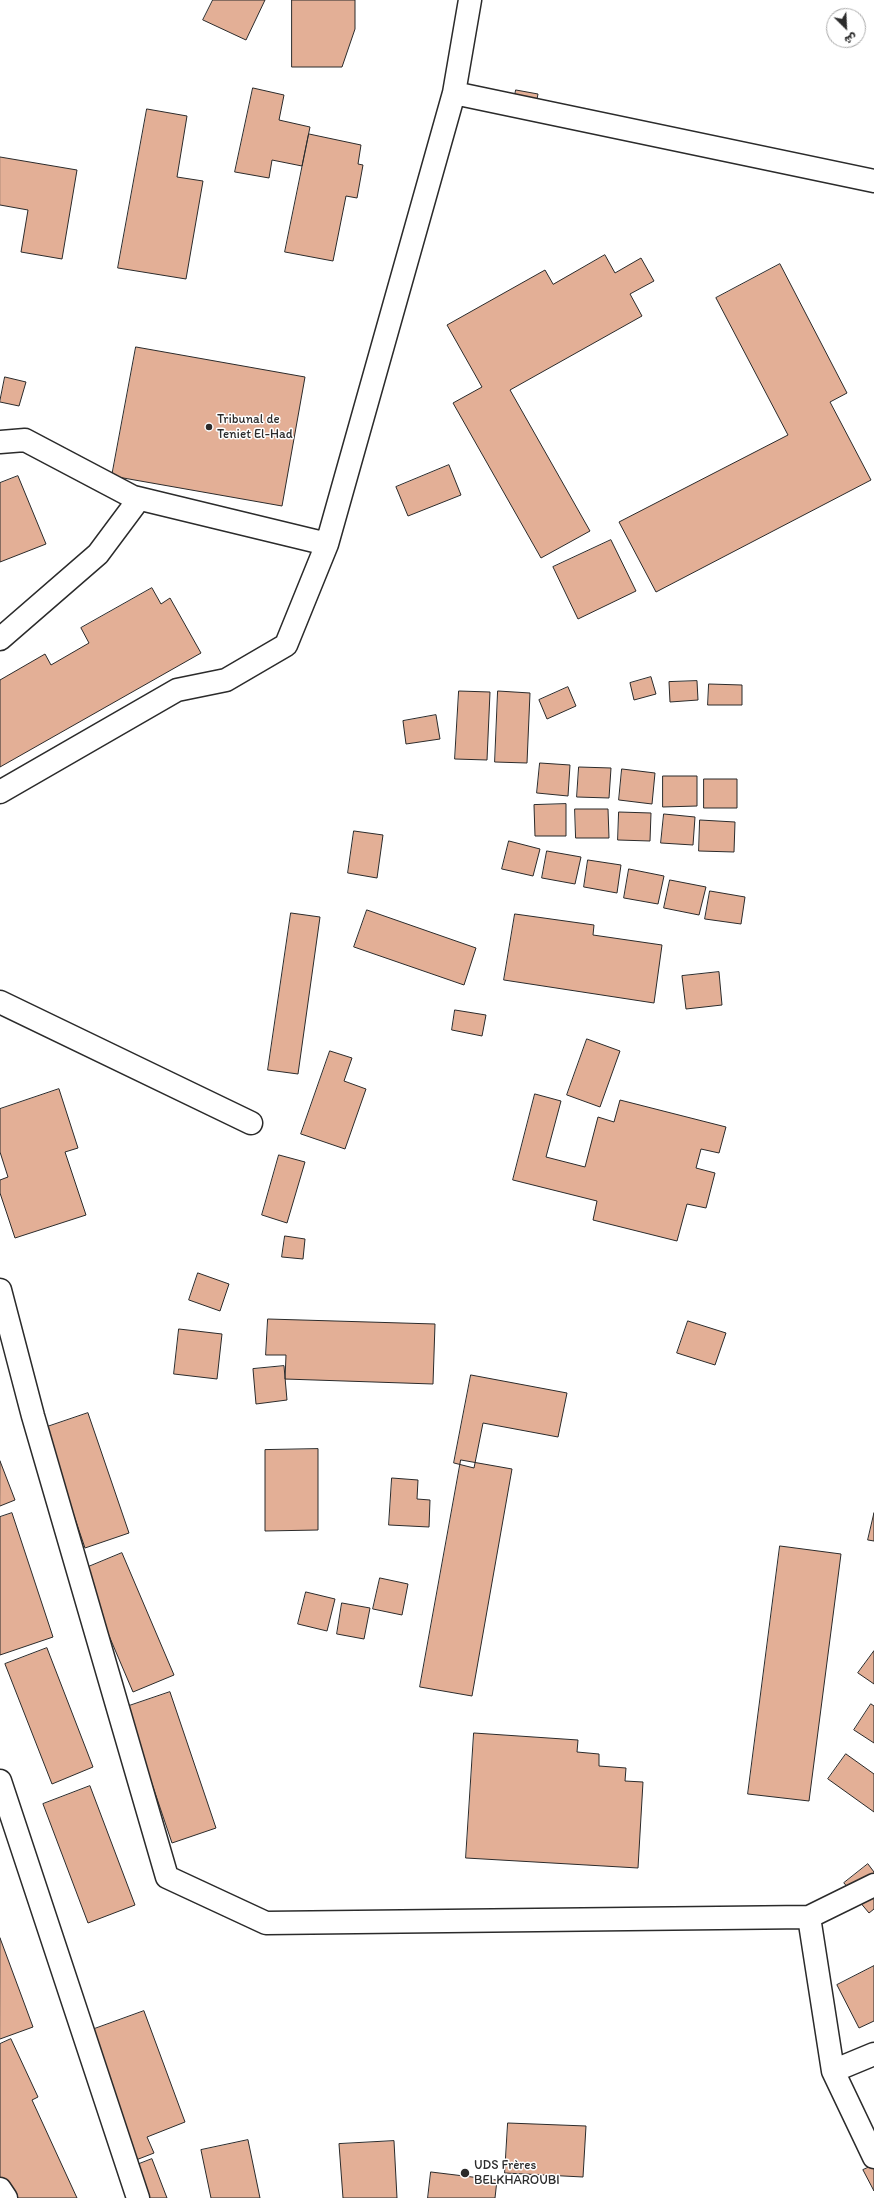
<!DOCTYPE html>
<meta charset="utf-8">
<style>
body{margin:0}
#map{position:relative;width:874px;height:2198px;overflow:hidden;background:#fff;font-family:Itim,"Playpen Sans Arabic",sans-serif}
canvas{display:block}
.north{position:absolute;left:826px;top:8px;width:40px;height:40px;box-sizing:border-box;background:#fff;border:1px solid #aaa;border-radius:50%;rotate:156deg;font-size:11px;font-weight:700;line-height:16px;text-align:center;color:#2b2b2b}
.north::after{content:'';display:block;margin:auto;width:14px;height:18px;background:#2b2b2b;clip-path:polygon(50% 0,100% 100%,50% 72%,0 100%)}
</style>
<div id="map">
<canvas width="874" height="2198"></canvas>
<div class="north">ش</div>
</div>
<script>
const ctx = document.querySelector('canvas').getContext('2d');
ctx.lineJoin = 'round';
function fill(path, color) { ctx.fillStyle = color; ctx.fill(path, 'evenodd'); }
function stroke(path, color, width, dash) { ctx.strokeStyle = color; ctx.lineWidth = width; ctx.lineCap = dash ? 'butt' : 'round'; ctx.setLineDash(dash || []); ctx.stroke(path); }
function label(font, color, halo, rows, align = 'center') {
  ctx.font = font + ' Itim,sans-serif'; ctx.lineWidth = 3; ctx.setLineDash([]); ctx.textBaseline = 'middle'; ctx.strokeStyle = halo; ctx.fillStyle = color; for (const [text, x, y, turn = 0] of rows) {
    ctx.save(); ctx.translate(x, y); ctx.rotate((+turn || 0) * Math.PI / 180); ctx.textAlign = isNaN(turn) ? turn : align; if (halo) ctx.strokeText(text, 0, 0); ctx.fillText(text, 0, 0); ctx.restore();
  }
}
const building = new Path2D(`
 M213 0H265L246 40 203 20Z
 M292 0H355V29L342 67H292Z
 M253 88 284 95 279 120 310 127 302 166 272 160 269 178 235 172Z
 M516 90 538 94 534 115 512 111Z
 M147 109 187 116 177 177 203 181 186 279 118 268Z
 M309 134 361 145 358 164 363 165 357 198 346 196 333 261 285 252Z
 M0 157 77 170 62 259 21 252 28 210 0 205Z
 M605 255 615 273 641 258 654 281 630 294 642 316 510 390 590 531 541 558 453 403 482 387 447 325 545 270 553 284Z
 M780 264 847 393 830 402 871 480 656 592 619 522 788 435 716 298Z
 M136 347 305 377 282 506 112 476Z
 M5 377 26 382 19 406 0 402Z
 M449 465 461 495 408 516 396 487Z
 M18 476 46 544 0 562V483Z
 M611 540 636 591 578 619 553 567Z
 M152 588 161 604 170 598 201 653 0 767V680L45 654 51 665 89 643 81 628Z
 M651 677 656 694 634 700 630 683Z
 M697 681 698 700 670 702 669 682Z
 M709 684 742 685V705H708Z
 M568 687 576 706 547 719 539 700Z
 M459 691 490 692 487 760 455 759Z
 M498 691 530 693 527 763 495 762Z
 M436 715 440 739 406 744 403 721Z
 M540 763 570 765 568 796 537 793Z
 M579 767 611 768 609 798 577 797Z
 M622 769 655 773 652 804 619 800Z
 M663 776H697V806L663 807Z
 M704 779H737V808H704Z
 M566 804V836H535L534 805Z
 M575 809H608L609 838H576Z
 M619 812 651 813 650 841 618 840Z
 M664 814 695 817 693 845 661 843Z
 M700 820 735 822 734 852 699 851Z
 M354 831 383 835 377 878 348 873Z
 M509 841 540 849 533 876 502 869Z
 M547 851 581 857 575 884 542 878Z
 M588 860 621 865 617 893 584 887Z
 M629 869 664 876 658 904 624 898Z
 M670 880 706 887 699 915 664 908Z
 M710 891 745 897 741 924 705 919Z
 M367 910 476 948 464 985 354 947Z
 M291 913 320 917 298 1074 268 1070Z
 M515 914 594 925 593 935 662 945 654 1003 504 980Z
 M719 972 722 1005 686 1009 682 976Z
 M455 1010 486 1015 482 1036 452 1030Z
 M587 1039 620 1051 600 1107 567 1095Z
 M330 1051 352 1058 344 1081 366 1089 345 1149 301 1134Z
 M59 1089 78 1148 65 1152 86 1215 15 1238 0 1193V1180L8 1177 0 1152V1109Z
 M535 1094 561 1101 546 1157 585 1167 598 1117 614 1122 620 1100 726 1127 719 1153 701 1149 696 1168 715 1173 706 1208 687 1204 677 1241 593 1220 597 1201 513 1180Z
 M279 1155 305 1162 287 1223 262 1215Z
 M285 1236 305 1239 303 1259 282 1257Z
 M198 1273 229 1284 220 1311 189 1300Z
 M268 1319 435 1324 433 1384 285 1379 286 1355H266Z
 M688 1321 726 1333 715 1365 677 1353Z
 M179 1329 222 1334 217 1379 174 1374Z
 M284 1366 287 1400 256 1404 253 1369Z
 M471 1375 567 1393 558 1437 483 1423 474 1468 454 1463Z
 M88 1413 129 1533 85 1548 44 1428Z
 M318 1449V1530L265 1531V1450Z
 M461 1460 512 1469 472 1696 420 1687Z
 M0 1461 15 1500 0 1506Z
 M392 1478 418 1480 417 1499 430 1500 429 1527 389 1525Z
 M12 1513 53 1637 0 1655V1517Z
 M874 1513V1541L868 1540Z
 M780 1546 841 1554 809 1801 748 1794Z
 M122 1553 174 1675 133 1692 81 1570Z
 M380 1578 408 1584 402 1615 373 1609Z
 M306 1592 335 1599 327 1631 298 1624Z
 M342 1603 370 1608 364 1639 337 1634Z
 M47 1648 93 1767 52 1784 5 1664Z
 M874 1651V1684L858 1673Z
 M170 1692 216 1828 172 1843 126 1707Z
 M871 1704 874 1706V1743L854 1730Z
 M474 1733 578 1740 577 1752 599 1754V1766L626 1768 625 1781 643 1782 638 1868 466 1858Z
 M846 1754 874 1774V1812L828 1779Z
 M90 1786 135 1905 88 1923 43 1804Z
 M868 1864 874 1872V1909L869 1913 844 1883Z
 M0 1938 33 2027 0 2039Z
 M874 1966V2021L859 2028 837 1985Z
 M144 2011 185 2122 147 2137 154 2153 123 2165 75 2036Z
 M11 2039 38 2097 32 2100 77 2198H0V2044Z
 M508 2123 586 2126 583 2177 505 2173Z
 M248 2140 260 2198H211L201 2150Z
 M394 2141 397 2198H343L339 2144Z
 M152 2159 167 2198H132L121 2171Z
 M874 2165V2191L863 2170Z
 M431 2172 497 2180 495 2198H428Z`);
const minor = new Path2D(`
 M454 93 470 0
 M0 442 25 440 133 497 327 544
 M0 639 98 554 139 499
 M0 792 177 690 226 680 286 645 327 544 454 93 874 181
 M0 1002 251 1123
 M0 1290 33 1416 167 1877 266 1923 809 1917 874 1885
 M0 1781 138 2198
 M809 1917 833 2071 874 2157
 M833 2071 874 2054
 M0 2189 6 2198`);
const markers = [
 [209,427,4,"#2b2b2b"],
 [465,2173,5,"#2b2b2b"]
];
const poiNames = [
 ["Tribunal de",217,420],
 ["Teniet El-Had",217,435],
 ["UDS Frères",474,2166],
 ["BELKHAROUBI",474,2181]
];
fill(building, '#e3af96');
stroke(building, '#2b2b2b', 1);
stroke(minor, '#2b2b2b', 25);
stroke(minor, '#fff', 22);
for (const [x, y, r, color] of markers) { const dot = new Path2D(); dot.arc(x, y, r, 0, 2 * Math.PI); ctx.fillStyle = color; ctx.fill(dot); stroke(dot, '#fff', 1.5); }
label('13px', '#2b2b2b', '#fff', poiNames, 'left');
</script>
